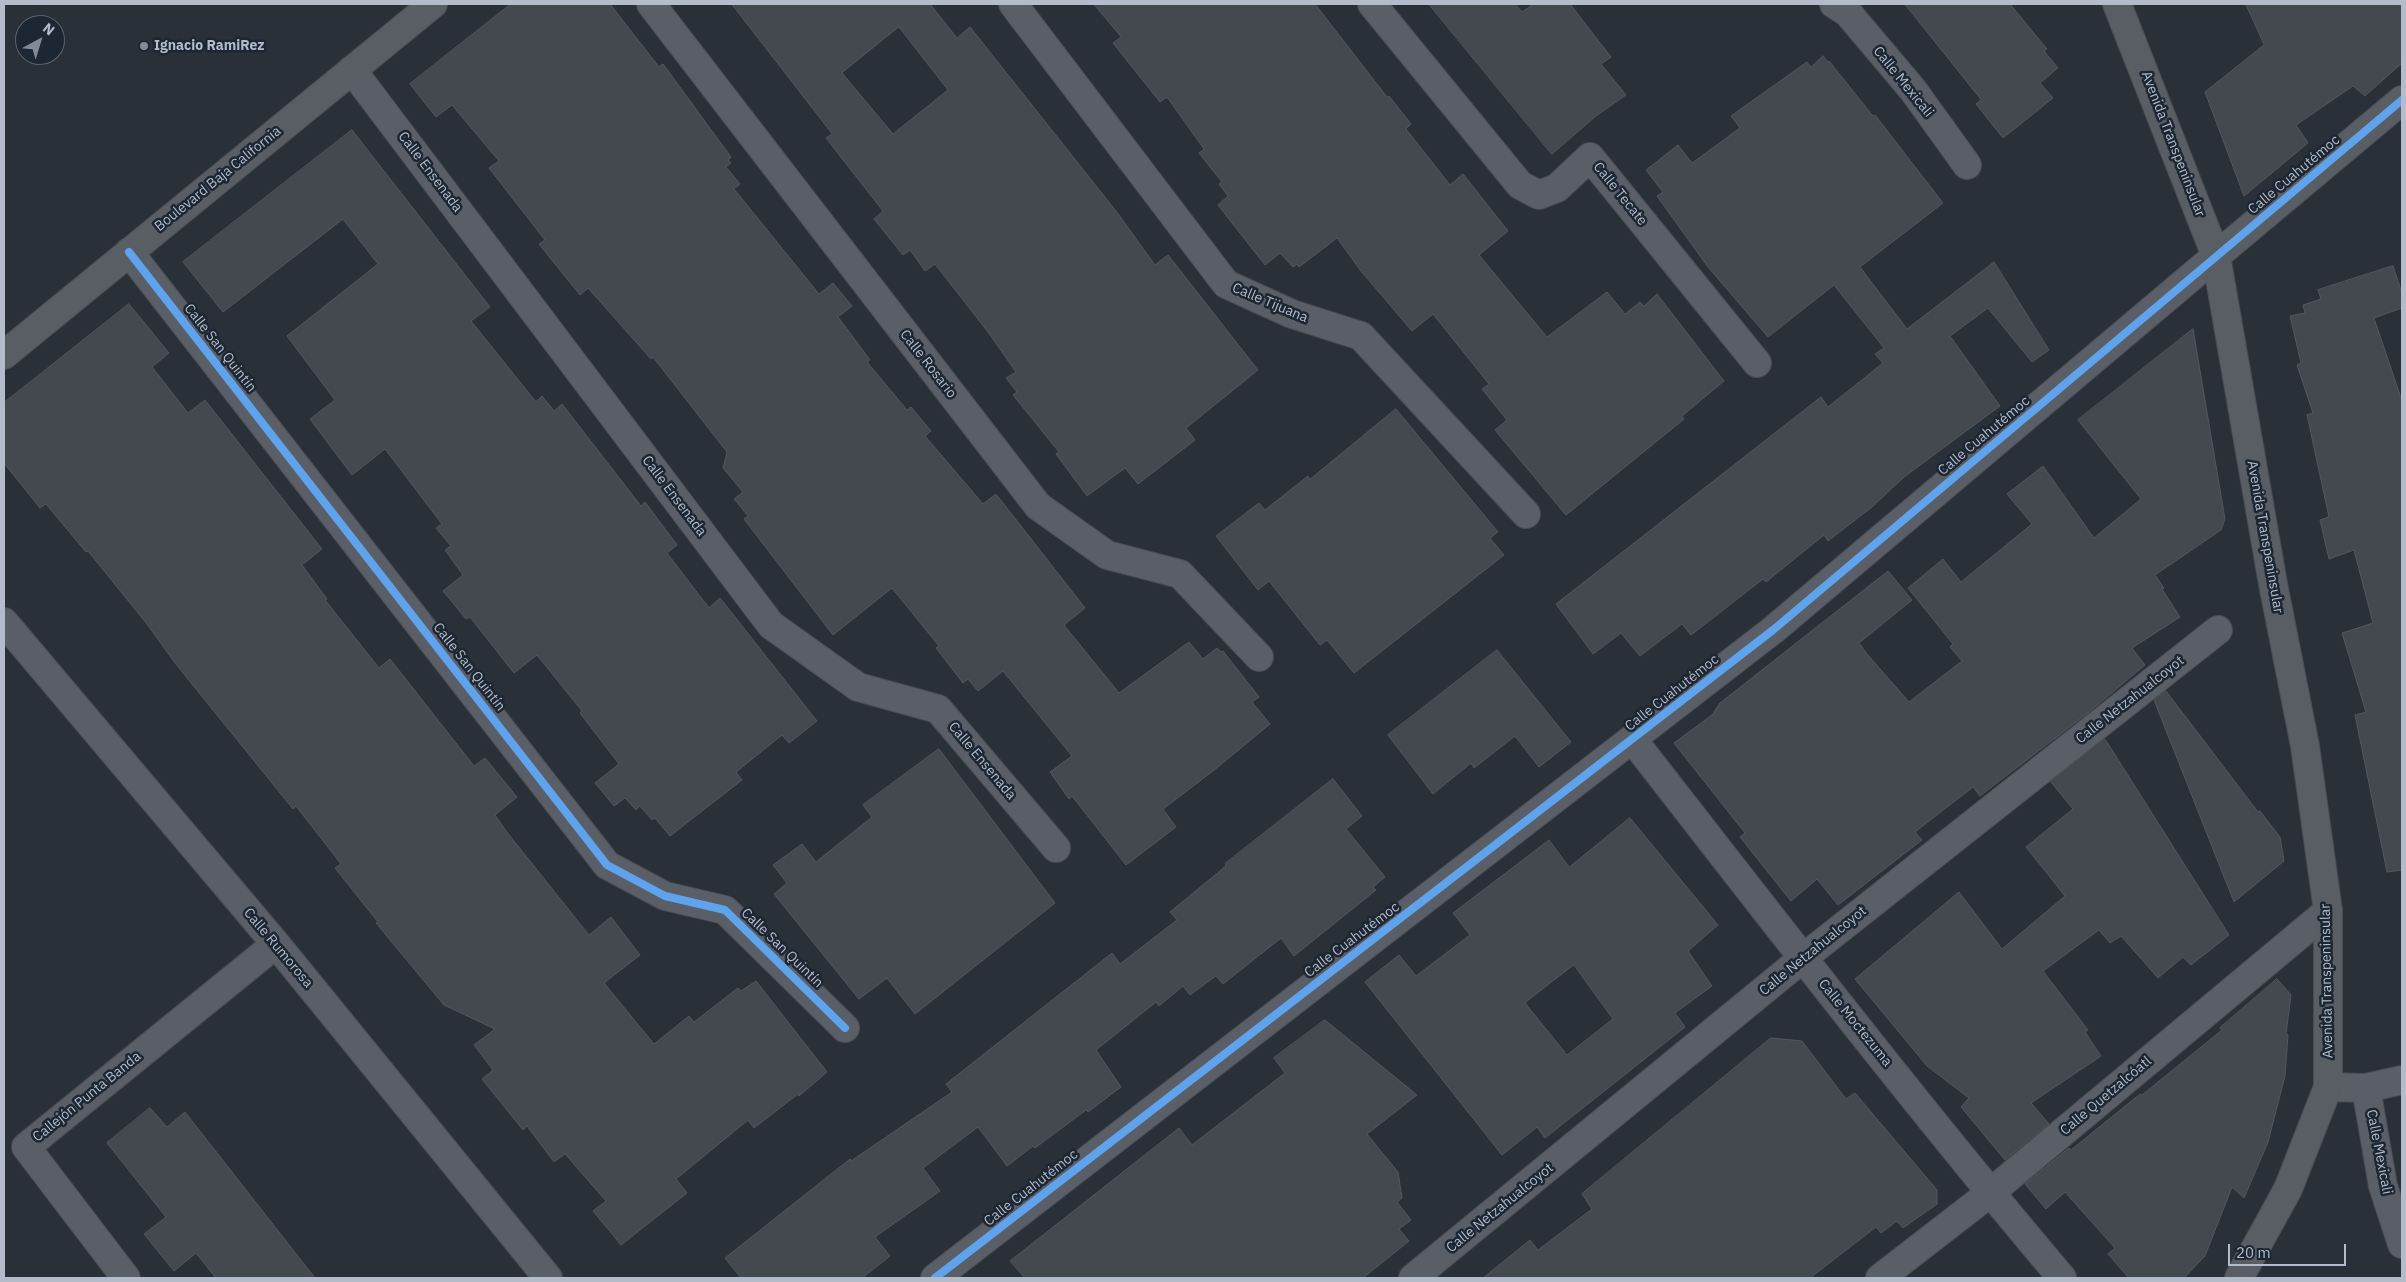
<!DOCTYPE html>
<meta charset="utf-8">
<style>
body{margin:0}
#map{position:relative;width:2406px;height:1282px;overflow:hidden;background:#2a3038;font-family:"IBM Plex Sans",sans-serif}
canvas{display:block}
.frame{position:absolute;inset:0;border:5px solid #b4bcc9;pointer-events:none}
.north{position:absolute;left:15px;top:15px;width:50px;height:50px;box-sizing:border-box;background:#1d2633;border:1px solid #59626f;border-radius:50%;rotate:39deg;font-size:14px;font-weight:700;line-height:20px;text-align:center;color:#b4bcc9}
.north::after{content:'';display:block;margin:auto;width:18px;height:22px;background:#848b96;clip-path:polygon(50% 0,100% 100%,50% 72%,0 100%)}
.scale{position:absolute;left:2228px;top:1244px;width:118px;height:22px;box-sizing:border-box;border:2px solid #b4bcc9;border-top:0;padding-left:6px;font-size:15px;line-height:18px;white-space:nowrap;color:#b4bcc9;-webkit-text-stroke:4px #1d2633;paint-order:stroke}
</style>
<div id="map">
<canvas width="2406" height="1282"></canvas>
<div class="frame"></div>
<div class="north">N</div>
<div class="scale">20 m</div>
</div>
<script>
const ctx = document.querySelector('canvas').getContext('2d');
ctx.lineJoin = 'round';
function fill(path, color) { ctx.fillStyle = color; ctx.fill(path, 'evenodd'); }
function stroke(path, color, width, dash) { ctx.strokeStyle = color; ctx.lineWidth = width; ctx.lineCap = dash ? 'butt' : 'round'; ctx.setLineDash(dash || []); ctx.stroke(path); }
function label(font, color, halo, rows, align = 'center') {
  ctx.font = font + ' "IBM Plex Sans",sans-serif'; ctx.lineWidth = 5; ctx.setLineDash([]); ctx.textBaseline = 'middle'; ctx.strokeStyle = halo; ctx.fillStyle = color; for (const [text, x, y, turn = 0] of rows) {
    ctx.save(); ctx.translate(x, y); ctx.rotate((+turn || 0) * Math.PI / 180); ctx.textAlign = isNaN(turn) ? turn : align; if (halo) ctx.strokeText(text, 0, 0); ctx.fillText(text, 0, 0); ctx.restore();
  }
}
const building = new Path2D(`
 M511 4H610L659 67 663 64 731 157 728 160 731 163 726 167 740 184 734 189 819 294 833 283 852 306 838 317 870 360 867 362 907 410 911 407 931 431 925 436 983 504 996 494 1085 608 1064 625 1119 693 1189 642 1203 659 1217 648 1221 652 1223 651 1259 697 1252 702 1270 724 1213 771 1163 809 1176 827 1126 865 1072 796 1069 799 1050 772 1072 756 1003 671 978 691 968 679 963 683 936 648 939 646 892 588 833 635 744 519 748 516 734 499 743 492 723 468 727 452 653 357 651 359 588 288 580 295 539 244 545 240 489 168 499 161 452 105 436 117 410 84Z
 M732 4H930L957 38 970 27 1116 211 1155 265 1168 255 1258 370 1186 428 1195 440 1138 484 1125 468 1087 496 1056 454 1059 452 1013 395 1017 392 1006 378 1016 372 988 332 935 264 925 271 910 250 903 255 874 219 883 211 826 138 832 134ZM899 27 948 90 893 134 842 73Z
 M1094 4H1315L1387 97 1389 96 1411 124 1406 129 1450 185 1463 174 1508 231 1479 255 1547 337 1607 292 1625 314 1640 302 1644 306 1657 294 1724 381 1682 416 1684 419 1566 515 1495 430 1507 420 1482 389 1489 384 1433 314 1412 331 1361 271 1337 238 1299 267 1297 264 1293 267 1280 253 1265 265 1218 205 1228 196 1219 184 1222 182 1199 153 1204 149 1167 97 1160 102 1113 43 1121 37Z
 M1429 4H1515L1522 12 1534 4H1570L1611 57 1601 64 1626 95 1596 116 1552 154Z
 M1905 4H2010L2047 49 2044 51 2058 68 2040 83 2053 98 2003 138 1976 104 1981 100Z
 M2246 4H2402V63L2365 96 2353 86 2296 125 2308 143 2244 196 2205 92 2264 45Z
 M1823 56 1828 62 1829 61 1873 116 1875 115 1943 203 1860 267 1907 329 1994 262 2049 350 2032 362 1988 308 1950 336 2000 406 1904 477 1872 507 1828 541 1824 535 1766 582 1763 579 1691 635 1682 624 1640 656 1621 633 1593 654 1556 604 1821 397 1828 407 1883 363 1875 354 1884 348 1834 285 1768 337 1708 267 1657 196 1663 192 1646 170 1678 145 1692 163 1740 128 1731 116 1807 62 1811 67Z
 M352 130 490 307 471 321 536 402 542 396 554 411 562 404 641 506 645 502 677 545 667 553 709 608 720 598 817 721 789 743 782 735 736 772 742 780 670 836 655 818 652 820 640 806 636 810 625 798 614 806 595 783 619 764 580 713 582 711 537 655 514 673 470 617 466 619 443 591 463 575 445 550 451 546 436 528 442 524 385 449 352 475 310 419 335 400 287 336 378 264 343 219 223 312 183 262Z
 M2393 266 2402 293V308L2374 318 2402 401V870L2387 872 2355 715 2366 712 2342 633 2373 623 2354 550 2329 559 2320 520 2329 517 2307 415 2313 413 2297 365 2301 363 2290 316 2305 313 2303 305 2321 299 2318 290Z
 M129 304 169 353 152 367 188 413 205 400 322 549 302 565 327 599 325 600 379 668 390 659 474 766 485 758 517 797 495 815 506 831 589 935 611 917 640 955 604 983 654 1044 689 1016 694 1022 738 988 741 991 756 981 827 1072 799 1096 798 1094 754 1128 748 1120 676 1179 687 1193 621 1245 593 1211 606 1201 565 1154 554 1162 527 1126 523 1130 482 1079 493 1070 474 1045 495 1029 444 1005 376 923 378 922 335 868 341 864 296 806 293 809 175 663 147 624 88 551 86 552 46 504 40 508 4 463V403Z
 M2193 329 2225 519 2221 530 2155 575 2164 588 2162 589 2180 617 2132 648 2145 665 2089 712 1980 796 1973 787 1915 832 1922 840 1838 905 1817 879 1791 901 1740 837 1745 833 1674 743 1712 715 1720 703 1888 571 1912 600 1859 643 1867 654 1909 702 1962 661 1950 647 1953 644 1908 588 1943 559 1961 582 2032 524 2007 494 2043 466 2094 538 2141 499 2078 420Z
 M1396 409 1498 532 1490 538 1504 555 1354 673 1327 640 1320 645 1269 581 1258 590 1216 536 1259 503 1265 510 1308 476 1310 479Z
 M1497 650 1571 742 1539 767 1515 736 1474 768 1471 763 1433 794 1388 735Z
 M2166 691 2258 812 2260 811 2280 837 2284 861 2234 902 2154 700Z
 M2105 739 2229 935 2191 965 2183 957 2158 978 2121 936 2110 943 2099 930 2043 971 2088 1030 2085 1032 2101 1056 2031 1103 2049 1124 2005 1160 1961 1107 1969 1098 1927 1066 1855 979 1959 892 2002 949 2065 896 2026 847 2073 809 2051 782Z
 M939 749 1055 903 915 1014 887 978 859 999 774 894 787 883 773 865 802 844 816 862 872 817 863 805Z
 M1333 779 1362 816 1346 829 1385 877 1373 887 1376 890 1294 956 1281 938 1223 984 1216 976 1190 995 1183 986 1159 1006 1156 1002 1096 1050 1121 1087 1088 1112 1086 1110 1035 1148 1033 1146 1007 1166 978 1127 923 1168 940 1191 875 1237 890 1256 862 1278H741L725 1258 850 1159 851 1161 952 1092 946 1084 1112 953 1120 964 1177 920 1170 912 1226 866 1225 864Z
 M1630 818 1718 925 1688 951 1712 986 1675 1013 1685 1027 1545 1138 1537 1127 1502 1155 1365 982 1399 955 1416 976 1470 935 1453 913 1549 840 1569 867ZM1574 965 1613 1019 1567 1055 1525 1003Z
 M2277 979 2291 995 2286 1034 2288 1035 2285 1076 2268 1142 2244 1198 2232 1187 2205 1256 2184 1278H2129L2108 1254 2115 1248 2065 1192 2046 1209 2025 1184 2069 1148 2071 1150 2140 1094 2142 1095 2222 1030 2220 1028Z
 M1325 1020 1417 1095 1367 1134 1398 1172 1402 1198 1397 1202 1411 1220 1399 1229 1409 1241 1363 1278H1025L1010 1261 1179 1128 1192 1145 1285 1073 1274 1058Z
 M1771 1038 1802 1041 1846 1099 1855 1093 1937 1190V1204L1903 1228 1897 1221 1881 1233 1876 1227 1810 1278H1483L1530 1240 1538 1250 1592 1209 1582 1194Z
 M150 1108 167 1127 185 1112 315 1278H216L196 1253 174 1271 144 1234 166 1217 107 1143Z`);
const street = new Path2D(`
 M651 4 1038 506 1107 555 1180 574 1259 657
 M1013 4 1226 284 1292 314 1361 336 1526 514
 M1372 4 1520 185 1539 195 1557 188 1590 157 1757 363
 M1834 4 1848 13 1913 90 1967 165
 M352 70 771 625 858 687 938 709 1056 848
 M129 252 607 865 665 896 725 910 845 1028
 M4 622 276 944 548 1278
 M1633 740C1774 921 1914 1103 2062 1278
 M2328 1087 2366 1088 2402 1080
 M2366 1088 2383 1186 2402 1244
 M126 1278 26 1147 276 944
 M935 1278 1773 630 2216 256
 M1413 1278 1803 958 2218 630
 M1880 1278 1990 1193 2328 911`);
const secondary = new Path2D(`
 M2117 4 2216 256 2273 584 2305 746 2328 911V1087L2288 1189 2239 1278
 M2216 256 2402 100
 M4 355 433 4`);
const cycleway = new Path2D(`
 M129 252 607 865 665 896 725 910 845 1028
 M935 1278 1773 630 2402 100`);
const markers = [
 [144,46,5,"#848b96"]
];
const poiNames = [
 ["Ignacio RamiRez",154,46]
];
const streetNames = [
 ["Calle Mexicali",1903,82,51],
 ["Avenida Transpeninsular",2173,144,69],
 ["Calle Ensenada",430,172,53],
 ["Calle Cuahutémoc",2294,175,-40],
 ["Boulevard Baja California",218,179,-39],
 ["Calle Tecate",1620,194,51],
 ["Calle Tijuana",1270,303,23],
 ["Calle San Quintín",220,348,52],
 ["Calle Rosario",928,364,52],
 ["Calle Cuahutémoc",1984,436,-40],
 ["Calle Ensenada",674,496,53],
 ["Avenida Transpeninsular",2265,537,80],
 ["Calle San Quintín",469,667,52],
 ["Calle Cuahutémoc",1672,693,-38],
 ["Calle Netzahualcoyot",2130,700,-38],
 ["Calle Ensenada",982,761,50],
 ["Calle Cuahutémoc",1352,940,-37],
 ["Calle Rumorosa",278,948,50],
 ["Calle San Quintín",782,948,44],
 ["Calle Netzahualcoyot",1813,951,-39],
 ["Avenida Transpeninsular",2327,981,-91],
 ["Calle Moctezuma",1855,1023,51],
 ["Calle Quetzalcóatl",2106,1096,-40],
 ["Callejón Punta Banda",87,1097,-39],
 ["Calle Mexicali",2379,1152,79],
 ["Calle Cuahutémoc",1031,1188,-38],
 ["Calle Netzahualcoyot",1500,1208,-39]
];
fill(building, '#444950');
stroke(building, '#52575f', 1);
stroke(street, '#484c53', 30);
stroke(secondary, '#484c53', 30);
stroke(street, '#5a5e66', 28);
stroke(secondary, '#595d64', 28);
stroke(cycleway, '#60a3ed', 8);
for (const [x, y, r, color] of markers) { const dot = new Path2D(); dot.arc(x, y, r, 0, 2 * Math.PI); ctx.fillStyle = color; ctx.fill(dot); stroke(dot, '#1d2633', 2); }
label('bold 14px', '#b4bcc9', '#1d2633', poiNames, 'left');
label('14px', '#b4bcc9', '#1d2633', streetNames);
</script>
